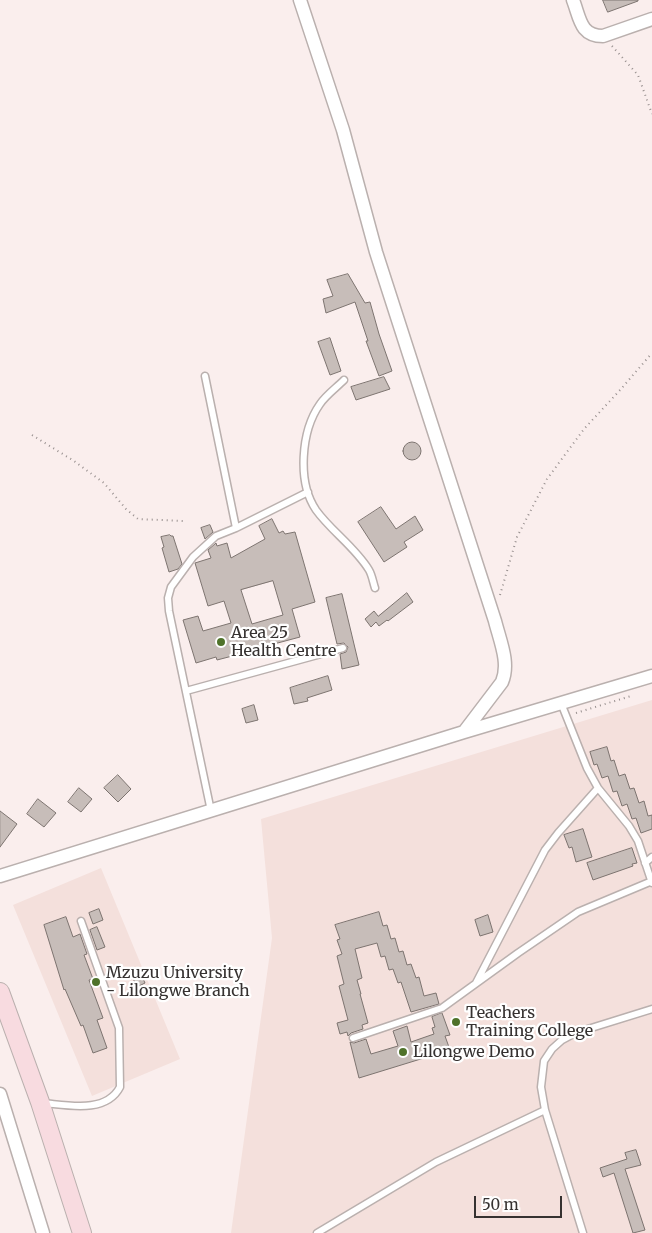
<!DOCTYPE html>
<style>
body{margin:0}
#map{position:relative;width:652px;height:1233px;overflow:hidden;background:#faeeed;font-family:Merriweather,serif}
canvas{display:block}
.scale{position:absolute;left:474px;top:1196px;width:88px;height:22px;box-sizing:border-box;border:2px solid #363231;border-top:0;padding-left:6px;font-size:15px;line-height:18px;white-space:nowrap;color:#363231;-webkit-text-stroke:4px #fff;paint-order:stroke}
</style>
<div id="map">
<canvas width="652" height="1233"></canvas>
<div class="scale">50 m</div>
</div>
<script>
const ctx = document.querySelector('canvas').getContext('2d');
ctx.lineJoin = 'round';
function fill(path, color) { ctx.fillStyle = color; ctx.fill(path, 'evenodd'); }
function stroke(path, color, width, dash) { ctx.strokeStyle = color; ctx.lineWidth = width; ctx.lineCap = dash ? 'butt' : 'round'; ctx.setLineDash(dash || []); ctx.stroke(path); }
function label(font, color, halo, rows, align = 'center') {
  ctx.font = font + ' Merriweather,serif'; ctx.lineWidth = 4.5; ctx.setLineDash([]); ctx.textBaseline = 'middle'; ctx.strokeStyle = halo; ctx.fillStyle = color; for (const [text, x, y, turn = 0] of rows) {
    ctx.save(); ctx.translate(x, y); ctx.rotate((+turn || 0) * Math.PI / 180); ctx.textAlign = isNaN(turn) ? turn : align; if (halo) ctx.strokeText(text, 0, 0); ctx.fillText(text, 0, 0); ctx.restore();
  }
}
const built = new Path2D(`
 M652 700V1233H231L272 938 261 819Z
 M101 868 180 1059 92 1096 13 905Z`);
const building = new Path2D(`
 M603 0H638V1L608 12Z
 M348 274 365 303 370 302 379 334 392 371 379 376 366 341H368L355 302 326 313 323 299 333 296 327 280Z
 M330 338 341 371 330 375 318 342Z
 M384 377 390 389 356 400 351 387Z
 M403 451a9 9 0 1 1 18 0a9 9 0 1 1-18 0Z
 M381 507 396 529 415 516 423 530 404 542 407 547 384 562 358 522Z
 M272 519 279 533 283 531 285 534 295 532 315 602 292 609 300 637 259 648 260 650 241 656 240 654 217 660 216 657 196 663 183 620 198 616 203 631 231 623 224 601 208 606 195 563 211 558 208 550 216 543 217 546 227 543 231 558 265 539 259 526ZM273 581 283 615 252 624 241 590Z
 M210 525 213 532 205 539 201 528Z
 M170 535 171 536H173L182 564 178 569 169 572 162 548 164 547 161 537Z
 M407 593 413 602 388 621 387 620 379 626 376 622 371 627 365 619 374 611 378 616Z
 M342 594 359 665 342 669 340 654 346 652 348 647 344 643 337 644 326 598Z
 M328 676 332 690 307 698 308 701 294 704 290 688Z
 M254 705 258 720 246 723 242 709Z
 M607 747 611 761 614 760 619 776 625 774 630 789 634 788 639 803 644 801 648 816 652 815V829L641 833 636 818 632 819 627 804 622 806 617 791 613 792 608 776 602 778 597 764 594 765 590 752Z
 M118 775 131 789 118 802 104 788Z
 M79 788 92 799 81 812 68 802Z
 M38 799 56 813 44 827 27 814Z
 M0 811 17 824 0 847Z
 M583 829 592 857 576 862 572 847 569 848 564 835Z
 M632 848 637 863 632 864 633 866 593 880 587 863Z
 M99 909 103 920 93 924 89 913Z
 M379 912 383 926 387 925 391 939 395 938 399 952 403 951 407 965 411 964 416 978 419 977 424 996 436 993 439 1004 411 1012 401 982 398 983 393 969 389 970 385 956 381 957 377 943 355 949 362 978 357 980 361 994H360L368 1023 362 1025 363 1029 351 1033 348 1036 347 1032 340 1034 337 1023 348 1020 339 986 344 984 337 956 342 954 337 940 340 939 335 925Z
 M488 915 493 932 480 936 475 920Z
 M66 917 73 937 80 934 87 954 84 955 93 979 89 980 103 1018 97 1020 107 1048 93 1053 83 1025 81 1026 65 989 64 990 44 925Z
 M97 927 105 947 97 950 90 930Z
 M140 972 145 983 137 987 132 976Z
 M442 1013 450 1035 445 1036 450 1050 359 1078 350 1042 354 1043 366 1039 371 1054 398 1046 393 1031 407 1026 411 1042 434 1034 432 1028 435 1027 432 1017Z
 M636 1150 641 1165 625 1169 645 1230 633 1233 614 1173 603 1177 600 1168 627 1159 625 1153Z`);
const path = new Path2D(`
 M612 46 638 75 652 114
 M32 435 74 461 104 483 126 509 138 519 183 521
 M500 595 517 537 547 479 584 429 621 389 652 353
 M576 713 631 696`);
const lane = new Path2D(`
 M205 376 236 528
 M344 380C336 388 326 395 320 404 301 431 297 482 316 510 331 531 355 547 369 570 372 575 373 582 375 588
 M186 691 343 648
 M561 703 587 768 598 788 629 826 638 841 652 883
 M211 811 169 611 168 598 171 587 193 557 216 536 236 528 308 492
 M645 863 652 857
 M476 983 545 850 558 833 598 788
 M353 1038 442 1008 518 953 578 912 652 881
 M43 1103C67 1105 106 1114 120 1087L119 1028 81 921
 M317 1233 436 1162 545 1110
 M583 1233 545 1110 541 1087 544 1061 552 1049 562 1040 575 1033 652 1009`);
const street = new Path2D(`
 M300 0 343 130 376 252 495 621C500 641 510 663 502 682L464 732
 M573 0C580 18 580 36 603 36L652 19
 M0 876 464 732 652 676
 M0 1094 43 1233`);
const secondary = new Path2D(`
 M0 992 40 1102 82 1233`);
const markers = [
 [221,642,5,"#4f722a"],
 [96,982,5,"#4f722a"],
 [456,1022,5,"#4f722a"],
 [403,1052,5,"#4f722a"]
];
const poiNames = [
 ["Area 25",231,633],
 ["Health Centre",231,651],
 ["Mzuzu University",106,973],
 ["- Lilongwe Branch",106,991],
 ["Teachers",466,1013],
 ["Training College",466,1031],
 ["Lilongwe Demo",413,1052]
];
fill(built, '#f4e0dc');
fill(building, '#c7bdb9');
stroke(building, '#7d7470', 1);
stroke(lane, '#bab0ae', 9);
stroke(street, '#bab0ae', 15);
stroke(secondary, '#bab0ae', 20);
stroke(path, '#978f8e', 2, [1, 4]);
stroke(lane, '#fff', 6);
stroke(street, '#fff', 12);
stroke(secondary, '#f8dbe0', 18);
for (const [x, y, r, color] of markers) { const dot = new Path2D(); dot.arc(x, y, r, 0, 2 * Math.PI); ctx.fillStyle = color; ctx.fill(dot); stroke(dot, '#fff', 2); }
label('16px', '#363231', '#fff', poiNames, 'left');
</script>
